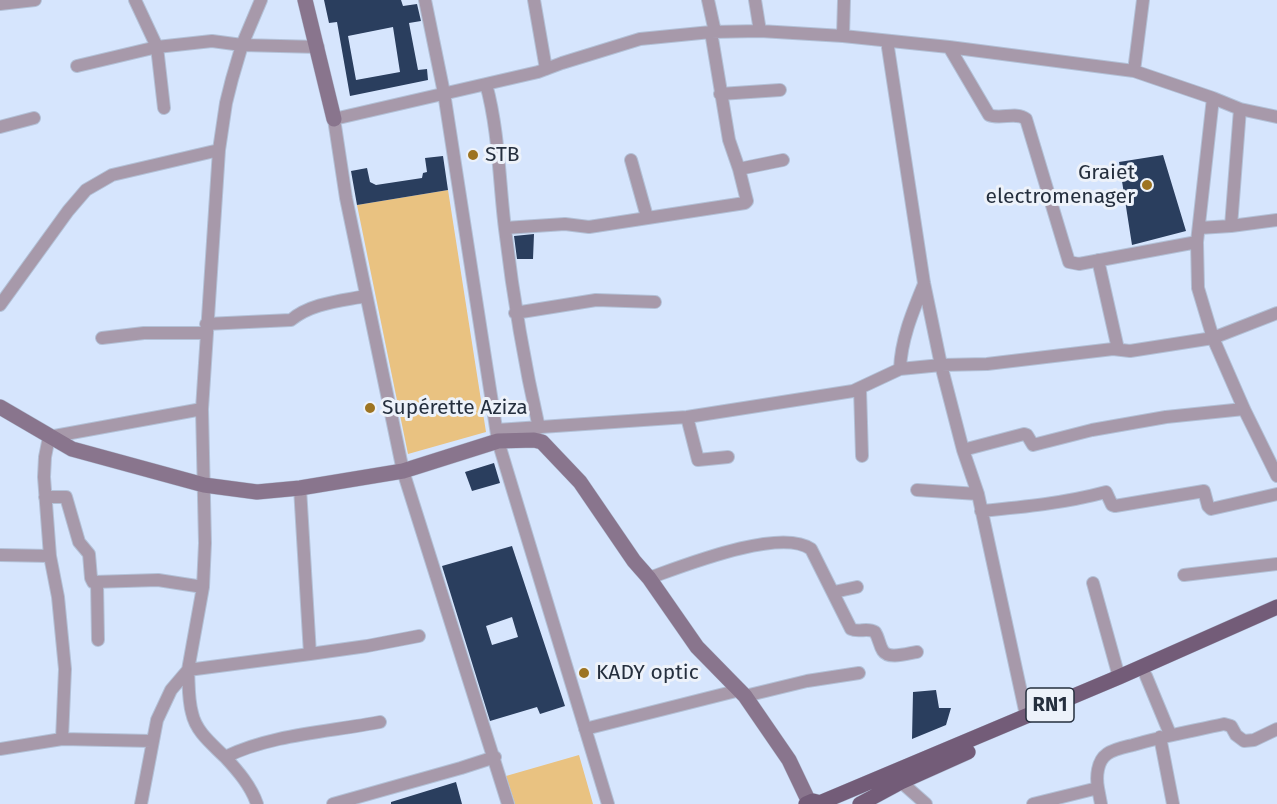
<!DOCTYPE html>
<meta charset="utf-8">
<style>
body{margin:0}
canvas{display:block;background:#d6e5fd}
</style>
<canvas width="1277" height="804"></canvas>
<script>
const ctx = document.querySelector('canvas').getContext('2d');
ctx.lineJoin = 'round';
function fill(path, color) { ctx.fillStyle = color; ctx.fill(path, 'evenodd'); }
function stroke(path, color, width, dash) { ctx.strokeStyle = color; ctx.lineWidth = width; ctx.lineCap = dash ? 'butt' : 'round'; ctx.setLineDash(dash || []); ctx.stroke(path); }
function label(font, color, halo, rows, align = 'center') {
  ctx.font = font + ' "Fira Sans",sans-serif'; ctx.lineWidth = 6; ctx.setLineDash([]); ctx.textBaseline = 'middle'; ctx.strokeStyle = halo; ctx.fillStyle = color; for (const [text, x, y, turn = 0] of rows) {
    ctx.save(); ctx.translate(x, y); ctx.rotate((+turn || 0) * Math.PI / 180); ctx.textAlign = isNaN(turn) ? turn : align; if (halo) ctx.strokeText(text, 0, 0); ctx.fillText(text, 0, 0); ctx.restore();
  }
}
const green = new Path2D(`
 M448 190 486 432 408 454 357 205Z
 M579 755 593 804H515L506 776Z`);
const building = new Path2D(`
 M324 0H401L403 6 417 4 421 21 409 23 418 70 427 69 428 80 350 96 337 22 329 23ZM393 27 400 72 356 80 348 36Z
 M1163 155 1186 231 1132 245 1119 162Z
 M443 156 448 190 357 205 351 171 367 168 370 182 376 185 422 178 423 173 427 172 425 158Z
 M534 234 533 259H517L514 236Z
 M494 463 500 483 472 491 465 472Z
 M512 546 565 706 540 714 537 707 490 721 442 566ZM512 617 518 637 492 645 486 626Z
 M936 690 939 708H951L946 725 912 739 913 692Z
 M456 782 462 804H391V802Z`);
const street = new Path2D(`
 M135 0 157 47 164 108
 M425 0 444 93 498 441 608 804
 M534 0 546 69
 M708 0 715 32
 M755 0 760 31
 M0 4 35 0
 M711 32 729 140 739 169 783 160
 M843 36 844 0
 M887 41 924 283 941 365 963 450 978 494 1026 715
 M949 47 989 115C1001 120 1016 111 1026 119L1069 262 1079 264 1197 242
 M77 66 157 47 212 41 242 45 318 47
 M1134 71 1143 0
 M486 84C499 131 499 181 505 229 513 296 524 362 539 428
 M720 94 780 90
 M1277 117 1240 109 1213 98 1197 242 1198 288 1213 338 1244 409 1277 476
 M0 127 34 118
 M631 160 647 217
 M1231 226 1277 220
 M505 228 565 224 589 227 745 203 747 201 739 169
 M1199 228 1231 226 1240 109
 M1098 260 1118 349
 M0 305 68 211 86 190 112 175 219 150
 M515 313 596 300 655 302
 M206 324 291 320C311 303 341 301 366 296
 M102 338 144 333H206
 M900 369C901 339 913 311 924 284
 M860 389 862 456
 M687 417 698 460 728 457
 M497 430 687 417 853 391 900 369 941 365 987 364 1113 349 1130 351 1213 338 1277 313
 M963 450 1024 434 1027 435 1033 445 1092 430 1166 417 1244 409
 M917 490 978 494
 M45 497H66L79 542 89 554 91 578 93 582 158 580 203 587
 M981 511C1024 507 1065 503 1106 492L1112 505 1115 506 1204 491 1208 506 1211 509 1277 494
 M0 555 50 556
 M1184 575 1277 564
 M649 578C683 566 780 527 811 549L851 629C859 633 867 627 875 632 879 638 879 645 883 651 889 660 909 653 917 652
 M97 582 98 640
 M1093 583 1119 677
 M834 592 857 587
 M310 654 367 646 419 636
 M1146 676 1170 734
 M745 696 807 681 859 673
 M585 729 740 690
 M1160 737 1173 804
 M62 739 65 669 58 597 50 556 44 477 45 457 49 437 202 409
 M0 749 62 739 152 741
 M225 757C272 734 329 732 380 722
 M901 782 926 804
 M1098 788 1101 804
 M141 804 157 720 171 690 188 670 203 587 205 543 202 409 219 150 226 103 232 79 242 45 261 0
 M257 804C251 786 238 771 225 757 212 744 196 732 192 713 188 699 189 684 188 670L310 654 300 488
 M333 804 461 768 495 757
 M508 804 403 471 346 198 334 119 538 72 562 63 640 39 711 32 760 31 843 36 949 47 1134 71 1213 98
 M1033 804 1098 788C1096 777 1097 761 1107 754 1114 749 1125 747 1133 745 1163 736 1193 731 1224 724L1231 726 1236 735 1244 741 1254 740 1277 729`);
const secondary = new Path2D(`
 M305 0 334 119
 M0 407 72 449 204 485 257 492 300 488 403 471 498 441 534 440 542 442 580 482 634 561 649 578 697 647 745 696 789 760 809 802`);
const primary = new Path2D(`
 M822 802 1119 677 1277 607
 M806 804 813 801 825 804
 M860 804 901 782 968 752`);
const markers = [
 [473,155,6,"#9d7422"],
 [1147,185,6,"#9d7422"],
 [370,408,6,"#9d7422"],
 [584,673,6,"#9d7422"]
];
const shields = [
 [1050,705,48]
];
const shieldNames = [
 ["RN1",1050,705]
];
const poiNames = [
 ["STB",485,155],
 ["Graiet",1135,173,"right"],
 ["electromenager",1135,197,"right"],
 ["Supérette Aziza",382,408],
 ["KADY optic",596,673]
];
fill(green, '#e9c281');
fill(building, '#2a3e5e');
stroke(street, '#b3c1d7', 14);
stroke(secondary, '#b3c1d7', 16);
stroke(primary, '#b3c1d7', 16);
stroke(street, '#a799aa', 12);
stroke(secondary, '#89758d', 15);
stroke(primary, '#735c78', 15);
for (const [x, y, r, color] of markers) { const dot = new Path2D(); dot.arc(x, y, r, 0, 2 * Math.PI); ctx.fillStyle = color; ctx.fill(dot); stroke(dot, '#edf2fa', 2); }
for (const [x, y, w] of shields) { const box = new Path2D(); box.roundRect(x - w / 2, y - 17, w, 34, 4.5); ctx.fillStyle = '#edf2fa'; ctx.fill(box); stroke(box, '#252f3e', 1.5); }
label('bold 20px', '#252f3e', null, shieldNames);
label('21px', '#252f3e', '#edf2fa', poiNames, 'left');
</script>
